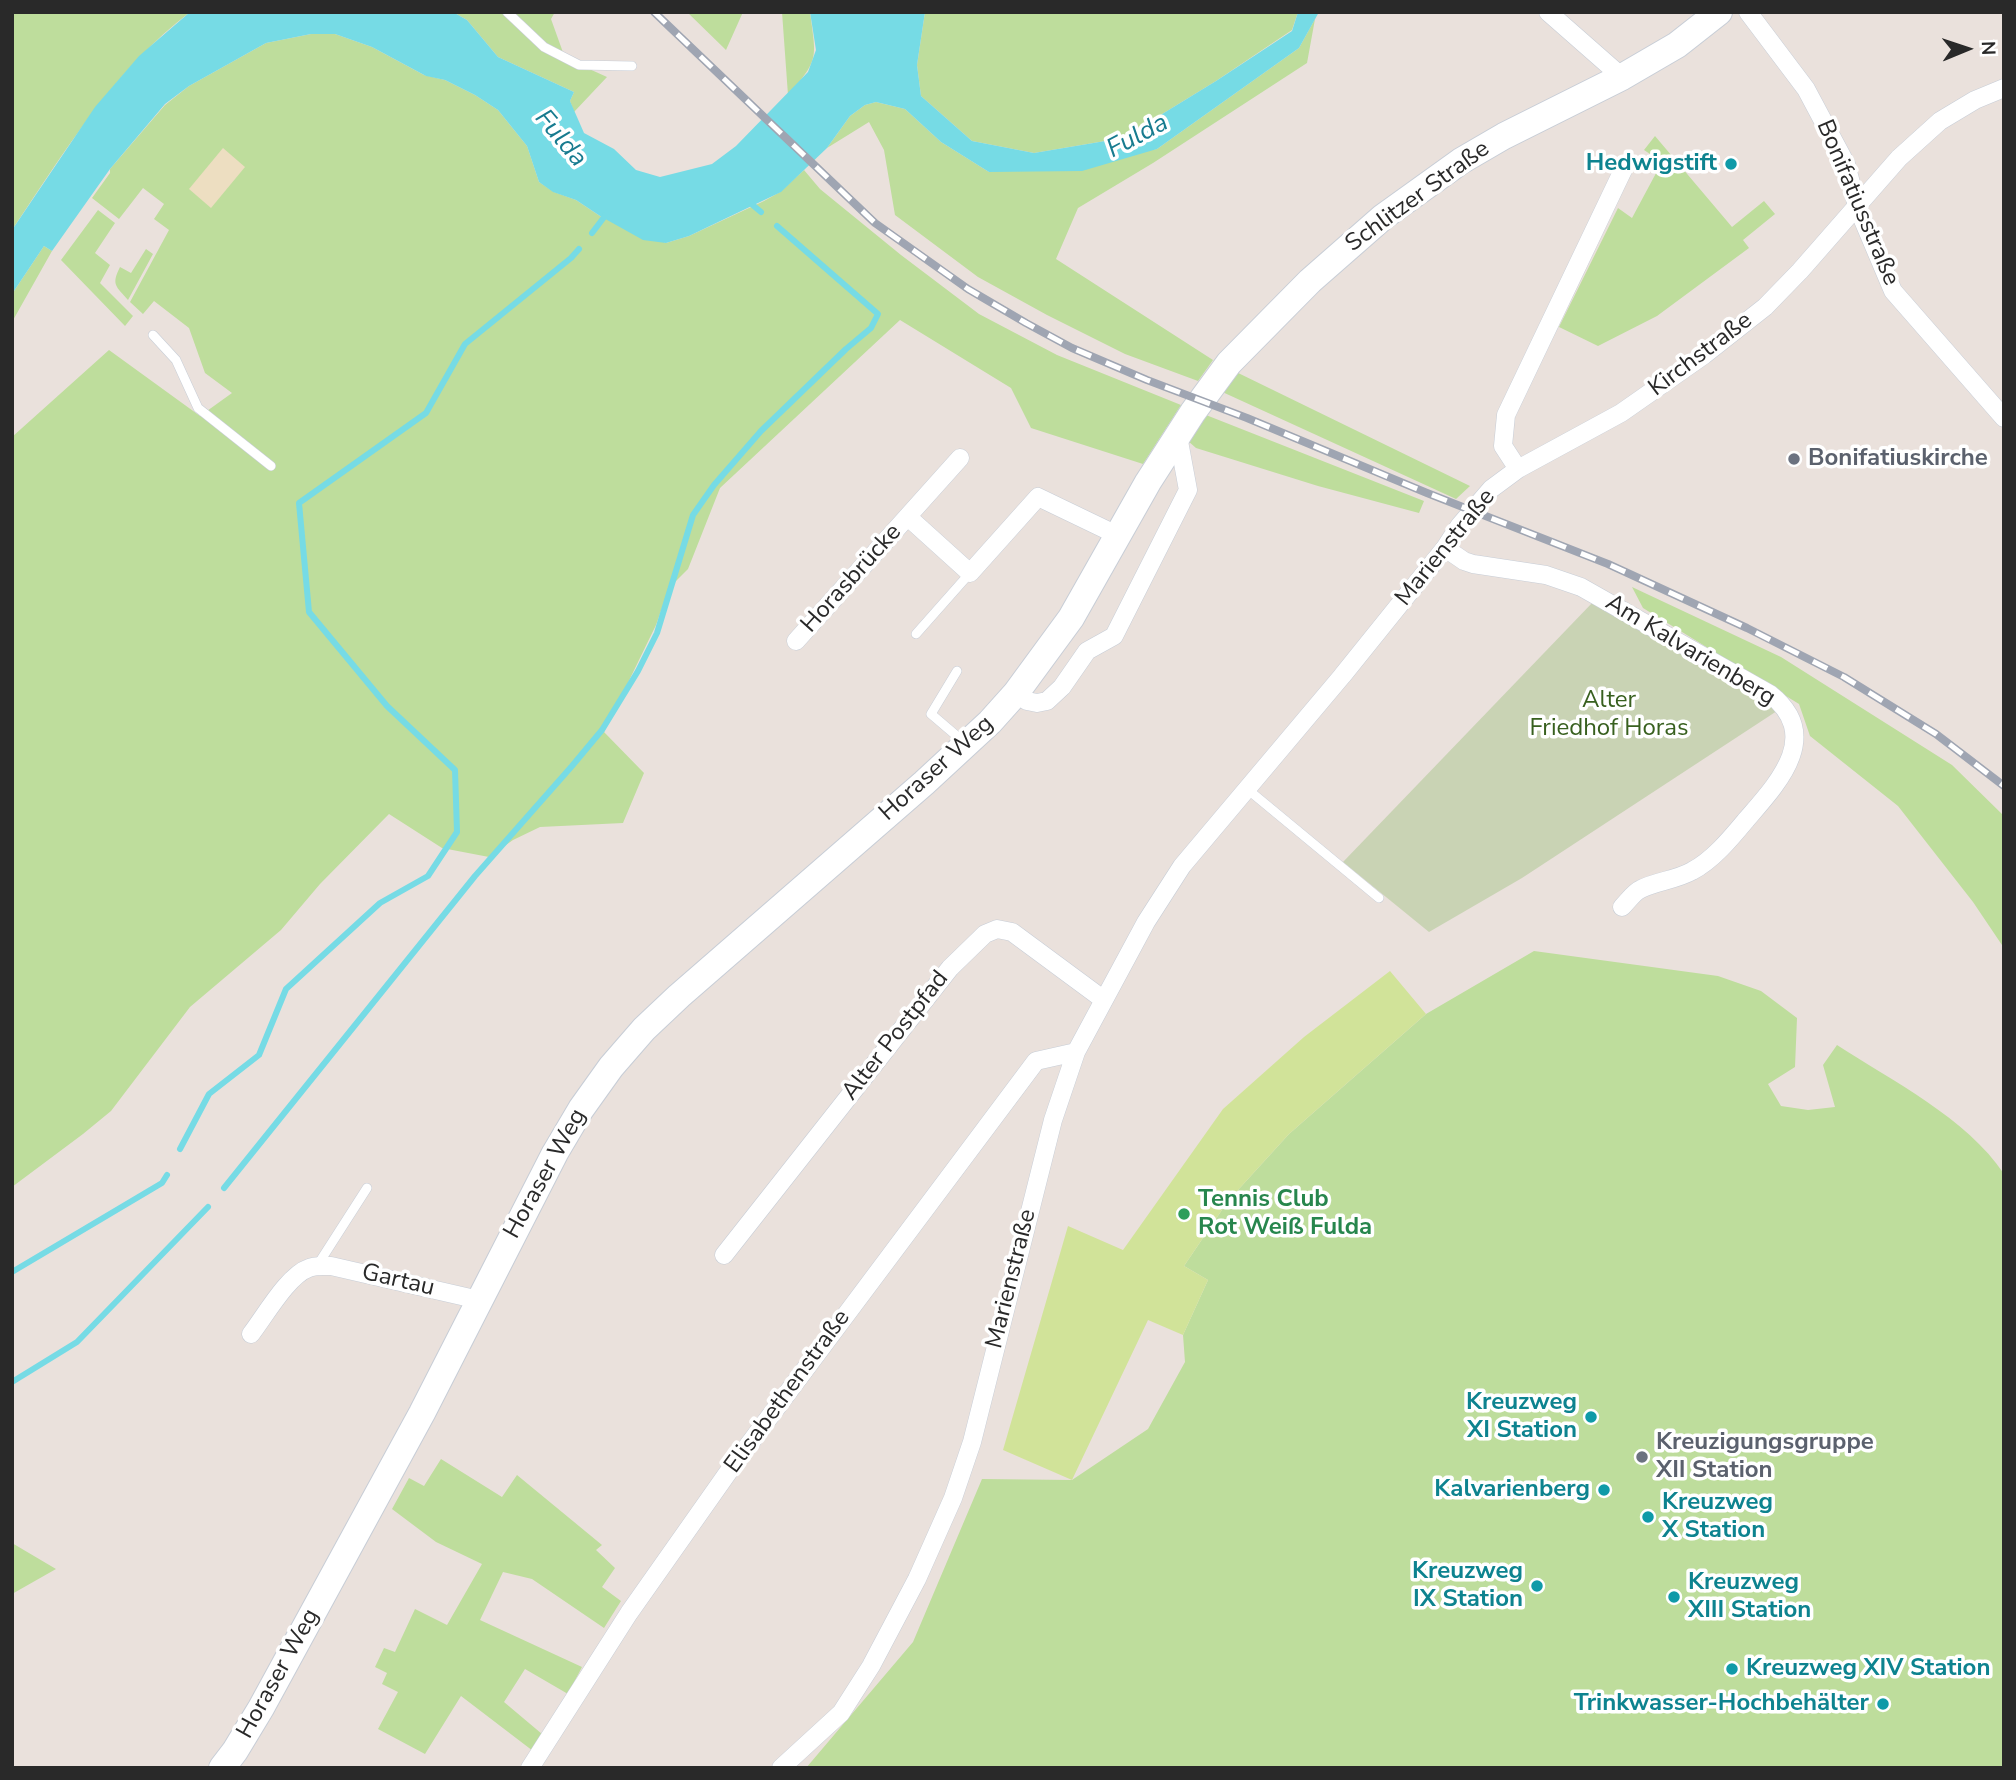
<!DOCTYPE html>
<meta charset="utf-8">
<style>
body{margin:0}
#map{position:relative;width:2016px;height:1780px;overflow:hidden;background:#eae1dc;font-family:"Nunito Sans",sans-serif}
canvas{display:block}
.frame{position:absolute;inset:0;border:14px solid #292929;pointer-events:none}
.north{position:absolute;left:1932px;top:14px;width:70px;height:70px;-webkit-text-stroke:5px #fff;paint-order:stroke;rotate:88deg;font-size:19px;font-weight:700;line-height:28px;text-align:center;color:#292929}
.north::after{content:'';display:block;margin:auto;width:24px;height:32px;background:#292929;clip-path:polygon(50% 0,100% 100%,50% 72%,0 100%)}
</style>
<div id="map">
<canvas width="2016" height="1780"></canvas>
<div class="frame"></div>
<div class="north">N</div>
</div>
<script>
const ctx = document.querySelector('canvas').getContext('2d');
ctx.lineJoin = 'round';
function fill(path, color) { ctx.fillStyle = color; ctx.fill(path, 'evenodd'); }
function stroke(path, color, width, dash) { ctx.strokeStyle = color; ctx.lineWidth = width; ctx.lineCap = dash ? 'butt' : 'round'; ctx.setLineDash(dash || []); ctx.stroke(path); }
function label(font, color, halo, rows, align = 'center') {
  ctx.font = font + ' "Nunito Sans",sans-serif'; ctx.lineWidth = 7; ctx.setLineDash([]); ctx.textBaseline = 'middle'; ctx.strokeStyle = halo; ctx.fillStyle = color; for (const [text, x, y, turn = 0] of rows) {
    ctx.save(); ctx.translate(x, y); ctx.rotate((+turn || 0) * Math.PI / 180); ctx.textAlign = isNaN(turn) ? turn : align; if (halo) ctx.strokeText(text, 0, 0); ctx.fillText(text, 0, 0); ctx.restore();
  }
}
const green = new Path2D(`
 M12 12H190C114 70 65 151 12 230Z
 M453 12H555L551 19 565 58 607 77 574 112 570 101 574 92 498 57 467 20Z
 M687 12H743L726 50Z
 M782 12H810C816 58 820 59 788 95Z
 M925 12H1298L1292 30 1216 81 1123 138 1034 153 972 141 921 96 917 65Z
 M1315 19 1307 63 1153 163 1078 208 1056 259 1213 360 1198 381 1125 354 1047 315 978 277 895 215 884 150 869 122 827 148 850 116 865 105 876 102 905 109 941 142 989 172 1157 149 1299 48Z
 M311 34H335L372 47 424 75 445 80 475 95 498 110 527 146 539 182 554 192 576 200 600 216 666 243 689 236 764 201 780 192 804 170 820 189 901 255 979 314 1057 355 1181 405 1143 464 1031 428 1011 388 900 320 720 488 688 569 669 588 656 625 604 732 644 773 623 823 540 827 513 840 489 857 442 848 389 814 320 884 281 930 190 1007 111 1111 83 1134 12 1187V437L109 350 200 416 232 393 205 373 189 328 154 301 143 314 130 302 169 230 154 219 164 204 143 188 119 219 92 198 110 173V169L165 105 189 86 266 43Z
 M1655 136 1732 227 1764 201 1775 214 1743 240 1749 248 1657 316 1598 346 1559 327 1618 208 1632 218 1662 162 1644 150Z
 M98 210 115 223 95 253 110 265 100 283 133 316 125 326 61 260Z
 M44 246 52 251 12 322V294Z
 M146 249 153 254 128 300C116 286 111 285 120 267L131 273Z
 M1232 370 1470 486 1456 499 1218 390Z
 M1206 415 1424 501 1419 513 1318 486 1196 448 1188 441Z
 M1632 587 1781 657 1952 765 2004 816V948L1973 902 1898 806 1810 736 1799 704 1643 608Z
 M1534 951 1718 976 1761 991 1797 1018 1795 1067 1768 1084 1781 1106 1808 1110 1835 1107 1823 1065 1837 1045C1892 1081 1967 1118 2004 1174V1768H806L913 1642 982 1479 1072 1480 1148 1429 1185 1362 1183 1335 1208 1280 1184 1266 1228 1201 1289 1134 1426 1014Z
 M441 1459 502 1497 517 1475 602 1545 596 1550 615 1568 602 1587 621 1601 604 1628 532 1579 503 1572 480 1620 582 1667 568 1694 525 1669 504 1702 542 1734 533 1751 461 1696 425 1754 378 1729 398 1692 382 1684 387 1673 375 1667 384 1648 395 1652 415 1609 447 1625 482 1564 436 1542 392 1509 409 1478 424 1486Z
 M12 1543 56 1569 12 1594Z`);
const sand = new Path2D(`
 M223 148 245 167 211 208 189 189Z`);
const cemetery = new Path2D(`
 M1593 602 1780 709 1522 878 1429 932 1343 862Z`);
const pitch = new Path2D(`
 M1390 971 1426 1014 1289 1134 1228 1201 1184 1266 1208 1280 1183 1335 1148 1320 1072 1480 1003 1450 1068 1226 1123 1250 1223 1109 1304 1037Z`);
const water = new Path2D(`
 M190 12H453L467 20 498 57 574 92 570 101 584 133 614 149 636 170 660 177 712 164 736 146 808 72 816 50 810 12H925L917 65 921 96 972 141 1034 153 1123 138 1216 81 1292 31 1298 12H1319L1299 48 1157 149 1082 171 989 172 941 142 905 109 876 102 865 105 850 116 827 148 781 192 689 236 666 243 643 240 600 216 576 200 553 192 539 182 527 146 498 110 475 95 445 80 426 76 372 47 335 34H311L266 43 189 86 165 104 110 169 52 251 44 246 12 294V230L95 107 139 56Z`);
const stream = new Path2D(`
 M749 202 761 212
 M592 233 608 212
 M180 1149 209 1094 259 1055 286 989 380 903 428 876 457 832 455 770 387 706 309 612 299 503 426 413 465 344 571 258 579 249
 M224 1188 475 876 572 766 602 730 638 671 657 633 693 515 714 485 761 431 846 349 871 328 878 314 777 226
 M12 1272 162 1183 167 1175
 M12 1382 77 1342 208 1207`);
const lane = new Path2D(`
 M507 12 544 47 579 65 632 66
 M153 335 176 360 198 408 271 466
 M916 634 970 573
 M957 671 931 714 965 743
 M1246 788 1379 898
 M317 1266 367 1188`);
const street = new Path2D(`
 M1548 12 1622 77
 M1748 12 1806 89 1846 164 1857 206 1893 291 2004 418
 M1518 469 1503 446 1506 415 1623 170
 M908 517 970 573 1038 497 1117 535
 M1445 548 1464 561 1473 564 1546 575 1581 587 1770 694C1823 736 1778 783 1746 820 1731 838 1713 860 1692 871 1676 880 1657 881 1641 889 1634 892 1628 901 1622 907
 M796 641 960 458
 M1016 693 1027 701 1037 703 1047 701 1062 687 1087 651 1114 636 1188 490 1178 436
 M724 1255 950 968 985 934 997 929 1012 932 1104 1000
 M251 1334C265 1316 288 1275 309 1268 315 1265 323 1266 331 1266L479 1300
 M530 1768 629 1613 729 1471 1036 1061 1076 1052
 M781 1768 841 1713 871 1666 917 1579 953 1498 972 1442 1053 1120 1076 1052 1146 922 1182 866 1342 676 1445 548 1460 525 1491 489 1518 469 1621 413 1704 355 1765 307 1800 271 1899 158 1940 121 1975 100 2004 88`);
const secondary = new Path2D(`
 M222 1768 235 1751 261 1708 422 1413 555 1153 581 1109 611 1067 644 1029 679 996 924 783 990 722 1016 693 1071 618 1148 482 1193 412 1229 363 1310 281 1383 217 1461 161 1504 136 1622 77 1677 45 1719 12`);
const rail = new Path2D(`
 M654 12 875 223 968 289 1026 323 1072 348 1147 380 1247 418 1427 493 1608 564 1747 628 1844 677 1936 734 2004 786`);
const markers = [
 [1731,164,7,"#0f9aa8"],
 [1794,459,7,"#6b7280"],
 [1184,1214,7,"#2e9e5b"],
 [1591,1417,7,"#0f9aa8"],
 [1642,1457,7,"#6b7280"],
 [1604,1490,7,"#0f9aa8"],
 [1648,1517,7,"#0f9aa8"],
 [1537,1586,7,"#0f9aa8"],
 [1674,1597,7,"#0f9aa8"],
 [1732,1669,7,"#0f9aa8"],
 [1883,1704,7,"#0f9aa8"]
];
const cultureNames = [
 ["Hedwigstift",1717,164],
 ["Kreuzweg",1577,1403],
 ["XI Station",1577,1431],
 ["Kalvarienberg",1590,1490],
 ["Kreuzweg",1662,1503,"left"],
 ["X Station",1662,1531,"left"],
 ["Kreuzweg",1523,1572],
 ["IX Station",1523,1600],
 ["Kreuzweg",1688,1583,"left"],
 ["XIII Station",1688,1611,"left"],
 ["Kreuzweg XIV Station",1746,1669,"left"],
 ["Trinkwasser-Hochbehälter",1869,1704]
];
const streetNames = [
 ["Schlitzer Straße",1418,197,-36],
 ["Bonifatiusstraße",1857,203,67],
 ["Kirchstraße",1701,355,-37],
 ["Marienstraße",1446,548,-51],
 ["Horasbrücke",852,579,-48],
 ["Am Kalvarienberg",1690,651,31],
 ["Horaser Weg",937,769,-42],
 ["Alter Postpfad",896,1036,-52],
 ["Horaser Weg",546,1174,-61],
 ["Marienstraße",1012,1279,-76],
 ["Gartau",398,1281,13],
 ["Elisabethenstraße",788,1392,-54],
 ["Horaser Weg",279,1674,-61]
];
const worshipNames = [
 ["Bonifatiuskirche",1808,459],
 ["Kreuzigungsgruppe",1656,1443],
 ["XII Station",1656,1471]
];
const parkNames = [
 ["Alter",1609,701],
 ["Friedhof Horas",1609,729]
];
const leisureNames = [
 ["Tennis Club",1198,1200],
 ["Rot Weiß Fulda",1198,1228]
];
const waterNames = [
 ["Fulda",1138,137,-28],
 ["Fulda",560,139,50]
];
fill(green, '#bedd9c');
fill(sand, '#eddec1');
fill(cemetery, '#c9d3b4');
fill(pitch, '#d1e399');
fill(water, '#76dbe5');
stroke(stream, '#76dbe5', 6);
stroke(lane, '#c7cdd6', 10);
stroke(street, '#c7cdd6', 19);
stroke(secondary, '#c7cdd6', 28);
stroke(lane, '#fff', 9);
stroke(street, '#fff', 18);
stroke(secondary, '#fff', 26);
stroke(rail, '#9fa5b2', 8);
stroke(rail, '#fff', 5, [16]);
for (const [x, y, r, color] of markers) { const dot = new Path2D(); dot.arc(x, y, r, 0, 2 * Math.PI); ctx.fillStyle = color; ctx.fill(dot); stroke(dot, '#fff', 2.5); }
label('bold 24px', '#0d838f', '#fff', cultureNames, 'right');
label('24px', '#292929', '#fff', streetNames);
label('bold 24px', '#5b616d', '#fff', worshipNames, 'left');
label('24px', '#38601f', '#fff', parkNames);
label('bold 24px', '#27864d', '#fff', leisureNames, 'left');
label('italic 26px', '#177b8f', '#fff', waterNames);
</script>
